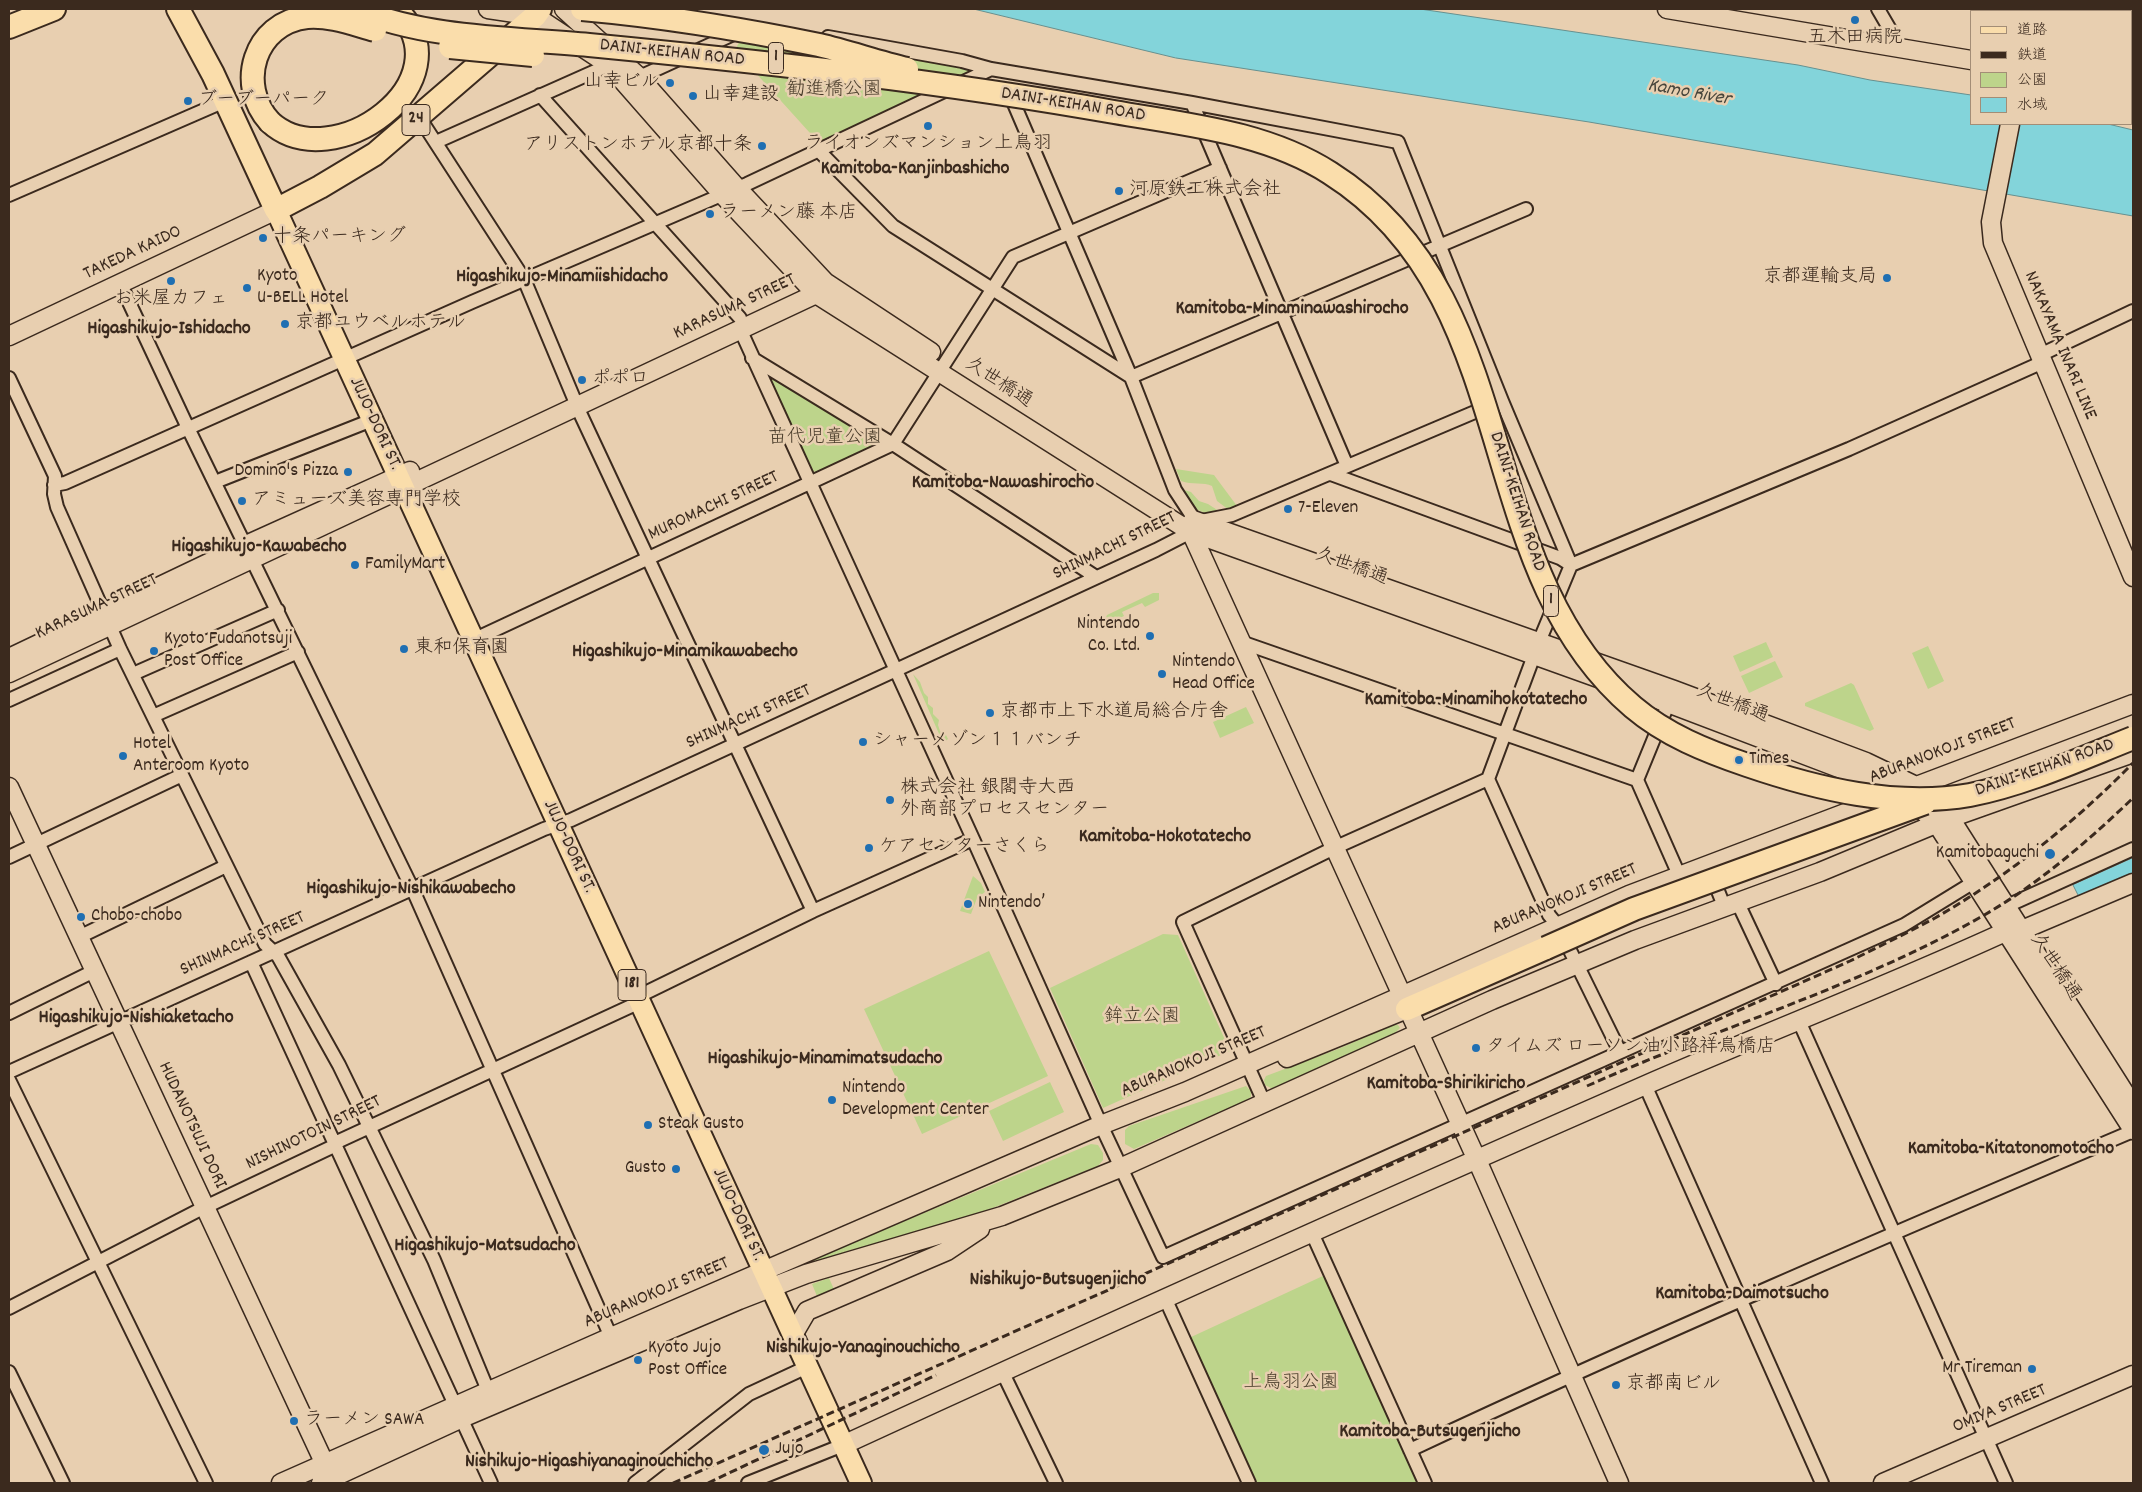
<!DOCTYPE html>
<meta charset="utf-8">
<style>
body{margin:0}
#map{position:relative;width:2142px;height:1492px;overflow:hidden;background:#e8cfb0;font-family:Dekko,"Klee One",sans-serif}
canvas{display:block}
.frame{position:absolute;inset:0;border:10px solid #3b2a1e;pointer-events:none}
.legend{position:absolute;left:1970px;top:10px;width:162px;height:115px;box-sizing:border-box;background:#e8cfb0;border:1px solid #a38d76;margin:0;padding:6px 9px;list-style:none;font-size:15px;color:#3b2a1e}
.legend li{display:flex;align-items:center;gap:10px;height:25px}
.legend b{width:25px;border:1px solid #a38d76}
</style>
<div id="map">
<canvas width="2142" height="1492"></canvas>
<div class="frame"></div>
<ul class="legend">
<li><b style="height:6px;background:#faddab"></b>道路</li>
<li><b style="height:6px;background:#3b2a1e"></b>鉄道</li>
<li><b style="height:14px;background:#bdd48b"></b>公園</li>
<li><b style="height:14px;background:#83d4da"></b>水域</li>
</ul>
</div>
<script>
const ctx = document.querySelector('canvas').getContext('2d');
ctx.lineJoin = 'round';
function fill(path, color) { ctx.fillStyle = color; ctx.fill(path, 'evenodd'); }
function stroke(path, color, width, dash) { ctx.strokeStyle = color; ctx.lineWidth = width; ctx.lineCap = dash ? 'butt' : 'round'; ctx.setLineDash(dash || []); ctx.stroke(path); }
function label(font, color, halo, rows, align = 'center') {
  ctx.font = font + ' Dekko,"Klee One",sans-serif'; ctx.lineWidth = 5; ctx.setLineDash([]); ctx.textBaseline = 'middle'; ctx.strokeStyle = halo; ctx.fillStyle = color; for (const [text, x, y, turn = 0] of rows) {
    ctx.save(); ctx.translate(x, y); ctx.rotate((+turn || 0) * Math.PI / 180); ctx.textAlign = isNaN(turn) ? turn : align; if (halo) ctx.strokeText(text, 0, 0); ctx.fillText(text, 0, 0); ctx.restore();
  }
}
const green = new Path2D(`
 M743 35 852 48 973 69V74L826 146 819 143 735 50Z
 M771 373 875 438 874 445 818 473 810 470 768 378Z
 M1176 469 1214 475 1237 506 1229 510 1217 501 1212 486C1204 482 1192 485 1181 481Z
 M1184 490 1191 492 1199 501 1208 504 1222 513 1212 516 1191 507Z
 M1153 593H1159V600L1145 607 1142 603 1122 612 1124 616 1109 623 1104 622 1107 615Z
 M1766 642 1773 657 1740 672 1733 656Z
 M1928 646 1944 681 1928 689 1912 653Z
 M1775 661 1783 677 1749 693 1741 676Z
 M913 674 920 682 924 693 928 697V704L933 708V714L939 720 938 725 940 731H944L948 739 943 743Z
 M1851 683 1854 685 1874 729 1870 731 1805 706V703Z
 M1246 707 1254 723 1220 738 1213 722Z
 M973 876 981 883 985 892 977 898 971 914 960 911Z
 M1163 934 1178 935 1230 1051 1103 1108 1050 988Z
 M989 951 1048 1076 922 1134 864 1009Z
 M1393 1025H1398L1400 1028 1392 1036 1273 1089 1265 1085 1264 1080 1266 1076 1338 1049Z
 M1050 1082 1064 1112 1003 1141 989 1111Z
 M1246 1086 1251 1091V1097L1245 1101 1134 1149 1125 1144V1130L1129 1126Z
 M1091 1144 1098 1145 1103 1153V1160L1098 1166 950 1225 898 1241 854 1249 799 1267 798 1265Z
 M1325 1275 1417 1483H1255L1189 1338Z
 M829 1278 836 1294 819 1301 812 1284Z`);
const water = new Path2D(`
 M974 9H1420L1798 65 1870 80 1971 95V124H2108L2133 130V216L1589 122 1176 58Z
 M2133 858V873L2079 897 2073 885Z`);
const street = new Path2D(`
 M1878 9 1892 33 1893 47
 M828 37 962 61 991 69
 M633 80 740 31
 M2131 88 2133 89
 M1009 92 1131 377 1175 490 1196 522
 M540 95 740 318
 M1192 103 1347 466
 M419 117 524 279 580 413 813 911
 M436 142 609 65
 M819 151 893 226 1131 377
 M9 195 225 101
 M120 283 188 428 413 890 611 1337
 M740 329 973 839 1101 1125 1163 1257 1904 925 1974 882
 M2040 355 2133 311
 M752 358 893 444 1096 577
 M1131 377 1526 209
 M9 378 55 476 54 494 57 507 120 649 265 944 278 956 339 1065 434 1260 489 1393
 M1331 474 1560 558 1571 565
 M215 482 372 420
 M54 485 65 483 472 302 747 184 991 69 1192 103 1398 142 1502 401 1571 565
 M473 640 893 444 1013 257 1220 168
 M1241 642 1637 780
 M133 674 278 610
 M1671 697 1637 780 1679 875
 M9 700 120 649
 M153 716 298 652
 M1488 779 1549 915 1558 926 1620 1052
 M9 857 182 775
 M1712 876 1724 906
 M1737 901 1776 984
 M2007 906 2133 849
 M79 937 226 866
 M251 962 491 1483
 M637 997 813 911 973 839
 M9 1013 94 971
 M1799 1021 2006 1483
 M9 1072 544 829 571 820 1156 550 1191 532 1196 522 1232 515 1489 406
 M9 1080 206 1483
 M1645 1085 1822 1483
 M1264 1102 1183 922 1334 848 1488 779 1539 642 1571 565 1849 449 2043 362
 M1312 1233 1425 1483
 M1165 1298 1249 1483
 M9 1308 199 1210 336 1145 339 1141 640 1002
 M1002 1371 1056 1483
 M9 1372 63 1483
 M1410 1450C1649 1338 1891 1234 2133 1131
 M635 1483 749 1394 807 1367
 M748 1483 843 1445`);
const secondary = new Path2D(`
 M488 9 535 16 609 65 723 195 816 294 1191 532 1668 703 1860 776 1897 794 1920 808 1937 824 2133 1130
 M564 9 639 77 737 188 825 282 931 352
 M1667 9 1971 60
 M2033 11V9
 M2010 124 1991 222 1993 243 2133 577
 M9 336 276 210
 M1193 520 1674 690 1866 762 1916 786 1935 801 1950 818 2133 1106
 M1191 532 1477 1160 1619 1483
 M9 658 246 545 410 471
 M9 673 816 294 822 286
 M9 787 330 1475
 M2022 930 2133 883
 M1287 1058 1407 1009
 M793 1335 807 1311 947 1251 980 1229
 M843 1445C1108 1323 1374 1204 1641 1087 1762 1034 1885 987 2005 932
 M281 1483 611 1337 1101 1125 1185 1092 1629 895 2133 704
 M321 1483 462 1418 739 1300 806 1274 1002 1216 1120 1168 1492 1000 1635 940 1820 872 1950 818 2133 753
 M1883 1483 2133 1375`);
const primary = new Path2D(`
 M276 210 861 1483`);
const highway = new Path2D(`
 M178 9 213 74 276 210 320 187 375 154 535 16 540 9
 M9 27 54 9
 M270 122C332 179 469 81 396 9
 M1407 1009 1546 948`);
const rail = new Path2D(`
 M1587 1086C1717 1028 1855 988 1979 918 2036 886 2086 843 2133 798
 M673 1483 1850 961C1878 947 1907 933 1935 918 2008 876 2074 823 2133 763
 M708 1483 936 1375`);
const highwayBridge = new Path2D(`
 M355 9C427 39 512 38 589 45 764 62 940 81 1114 112 1188 125 1266 132 1330 173 1528 298 1467 566 1633 707 1666 735 1706 751 1747 765 1817 789 1896 808 1970 795 2026 784 2080 759 2133 738
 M582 9C661 16 741 29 819 45 849 52 877 62 907 69
 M450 47 533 55
 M270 122C236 85 254 23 307 17 330 15 353 24 375 30
 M1546 948 1634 909 1925 803`);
const markers = [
 [1855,20,5,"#1f6fb2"],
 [670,83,5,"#1f6fb2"],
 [693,96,5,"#1f6fb2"],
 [188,101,5,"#1f6fb2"],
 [928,126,5,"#1f6fb2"],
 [762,146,5,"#1f6fb2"],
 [1119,191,5,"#1f6fb2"],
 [710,214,5,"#1f6fb2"],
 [263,238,5,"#1f6fb2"],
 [1887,278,5,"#1f6fb2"],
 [171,281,5,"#1f6fb2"],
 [247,288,5,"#1f6fb2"],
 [285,324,5,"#1f6fb2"],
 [582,380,5,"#1f6fb2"],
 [348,472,5,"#1f6fb2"],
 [242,501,5,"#1f6fb2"],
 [1288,509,5,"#1f6fb2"],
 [355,565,5,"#1f6fb2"],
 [1150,636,5,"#1f6fb2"],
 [404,649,5,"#1f6fb2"],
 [154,651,5,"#1f6fb2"],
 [1162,674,5,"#1f6fb2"],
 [990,713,5,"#1f6fb2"],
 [863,742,5,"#1f6fb2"],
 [123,756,5,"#1f6fb2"],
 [1739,760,5,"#1f6fb2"],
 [890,800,5,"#1f6fb2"],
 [869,848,5,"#1f6fb2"],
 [2050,854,6,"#1f6fb2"],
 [968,904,5,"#1f6fb2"],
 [81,917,5,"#1f6fb2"],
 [1476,1048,5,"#1f6fb2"],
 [832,1100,5,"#1f6fb2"],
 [648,1125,5,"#1f6fb2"],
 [676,1169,5,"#1f6fb2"],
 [638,1360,5,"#1f6fb2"],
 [2032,1369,5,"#1f6fb2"],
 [1616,1385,5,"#1f6fb2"],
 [294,1421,5,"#1f6fb2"],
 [764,1450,6,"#1f6fb2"]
];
const shields = [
 [776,58,15],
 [416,120,28],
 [1551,601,15],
 [632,985,28]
];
const shieldNames = [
 ["1",776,58],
 ["24",416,120],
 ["1",1551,601],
 ["181",632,985]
];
const poiNames = [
 ["五木田病院",1855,39,"center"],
 ["山幸ビル",660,83,"right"],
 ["山幸建設",703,96],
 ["ブーブーパーク",198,101],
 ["ライオンズマンション上鳥羽",928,145,"center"],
 ["アリストンホテル京都十条",752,146,"right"],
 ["河原鉄工株式会社",1129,191],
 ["ラーメン藤 本店",720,214],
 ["十条パーキング",273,238],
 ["Kyoto",257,277],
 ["U-BELL Hotel",257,299],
 ["京都運輸支局",1877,278,"right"],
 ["お米屋カフェ",171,300,"center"],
 ["京都ユウベルホテル",295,324],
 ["ポポロ",592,380],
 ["Domino's Pizza",338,472,"right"],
 ["アミューズ美容専門学校",252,501],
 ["7-Eleven",1298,509],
 ["FamilyMart",365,565],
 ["Nintendo",1140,625,"right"],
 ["Co. Ltd.",1140,647,"right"],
 ["Kyoto Fudanotsuji",164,640],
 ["Post Office",164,662],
 ["東和保育園",414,649],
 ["Nintendo",1172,663],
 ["Head Office",1172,685],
 ["京都市上下水道局総合庁舎",1000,713],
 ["シャーメゾン１１バンチ",873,742],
 ["Hotel",133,745],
 ["Anteroom Kyoto",133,767],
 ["Times",1749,760],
 ["株式会社 銀閣寺大西",900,789],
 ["外商部プロセスセンター",900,811],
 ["ケアセンターさくら",879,848],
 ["Kamitobaguchi",2039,854,"right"],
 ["Nintendo’",978,904],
 ["Chobo-chobo",91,917],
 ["タイムズ ローソン油小路祥鳥橋店",1486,1048],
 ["Nintendo",842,1089],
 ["Development Center",842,1111],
 ["Steak Gusto",658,1125],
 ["Gusto",666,1169,"right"],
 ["Kyoto Jujo",648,1349],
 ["Post Office",648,1371],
 ["Mr Tireman",2022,1369,"right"],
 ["京都南ビル",1626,1385],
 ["ラーメン SAWA",304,1421],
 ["Jujo",775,1450]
];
const streetNames = [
 ["DAINI-KEIHAN ROAD",672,54,6],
 ["DAINI-KEIHAN ROAD",1073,106,9],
 ["TAKEDA KAIDO",133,254,-25],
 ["KARASUMA STREET",735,308,-25],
 ["NAKAYAMA INARI LINE",2059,346,67],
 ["久世橋通",998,384,33],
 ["JUJO-DORI ST.",374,424,65],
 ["DAINI-KEIHAN ROAD",1516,502,72],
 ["MUROMACHI STREET",714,507,-25],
 ["SHINMACHI STREET",1115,547,-26],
 ["久世橋通",1351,568,20],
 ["KARASUMA STREET",97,608,-25],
 ["久世橋通",1732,705,21],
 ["SHINMACHI STREET",749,718,-24],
 ["ABURANOKOJI STREET",1943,752,-21],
 ["DAINI-KEIHAN ROAD",2045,769,-19],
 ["JUJO-DORI ST.",568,847,65],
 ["ABURANOKOJI STREET",1565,900,-23],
 ["SHINMACHI STREET",243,945,-24],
 ["久世橋通",2054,968,57],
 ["ABURANOKOJI STREET",1194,1063,-23],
 ["HUDANOTSUJI DORI",191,1126,65],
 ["NISHINOTOIN STREET",314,1134,-26],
 ["JUJO-DORI ST.",737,1215,65],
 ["ABURANOKOJI STREET",657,1294,-23],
 ["OMIYA STREET",2000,1410,-23]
];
const parkNames = [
 ["勧進橋公園",834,91],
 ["苗代児童公園",825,439],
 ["鉾立公園",1142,1018],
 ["上鳥羽公園",1291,1384]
];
const waterNames = [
 ["Kamo River",1689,94,10]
];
const neighbourhoodNames = [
 ["Kamitoba-Kanjinbashicho",915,170],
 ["Higashikujo-Minamiishidacho",562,278],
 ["Kamitoba-Minaminawashirocho",1292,310],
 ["Higashikujo-Ishidacho",169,330],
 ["Kamitoba-Nawashirocho",1003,484],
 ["Higashikujo-Kawabecho",259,548],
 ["Higashikujo-Minamikawabecho",685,653],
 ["Kamitoba-Minamihokotatecho",1476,701],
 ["Kamitoba-Hokotatecho",1165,838],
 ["Higashikujo-Nishikawabecho",411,890],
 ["Higashikujo-Nishiaketacho",136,1019],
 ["Higashikujo-Minamimatsudacho",825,1060],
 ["Kamitoba-Shirikiricho",1446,1085],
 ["Kamitoba-Kitatonomotocho",2011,1150],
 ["Higashikujo-Matsudacho",485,1247],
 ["Nishikujo-Butsugenjicho",1058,1281],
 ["Kamitoba-Daimotsucho",1742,1295],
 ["Nishikujo-Yanaginouchicho",863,1349],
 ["Kamitoba-Butsugenjicho",1430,1433],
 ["Nishikujo-Higashiyanaginouchicho",589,1463]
];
fill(green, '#bdd48b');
fill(water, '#83d4da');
stroke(water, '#66908f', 1);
stroke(street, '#3b2a1e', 16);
stroke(secondary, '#3b2a1e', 21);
stroke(primary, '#3b2a1e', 24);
stroke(highway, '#3b2a1e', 26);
stroke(street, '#e8cfb0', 12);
stroke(secondary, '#e8cfb0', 18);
stroke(primary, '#faddab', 20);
stroke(highway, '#faddab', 22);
stroke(rail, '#3b2a1e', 3, [8, 4]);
stroke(highwayBridge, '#3b2a1e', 26, []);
stroke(highwayBridge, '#faddab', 22);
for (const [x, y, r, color] of markers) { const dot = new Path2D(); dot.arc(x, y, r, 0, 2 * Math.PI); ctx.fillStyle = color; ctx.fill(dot); stroke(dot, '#e8cfb0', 2); }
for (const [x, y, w] of shields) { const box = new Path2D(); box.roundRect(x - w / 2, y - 15.5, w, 31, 4); ctx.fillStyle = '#e8cfb0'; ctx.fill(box); stroke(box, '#3b2a1e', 1); }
label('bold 18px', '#3b2a1e', null, shieldNames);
label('19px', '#3b2a1e', '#e8cfb0', poiNames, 'left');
label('19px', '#3b2a1e', '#e8cfb0', streetNames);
label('19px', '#483b29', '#e8cfb0', parkNames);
label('italic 20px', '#46443a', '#e8cfb0', waterNames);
label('bold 20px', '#3b2a1e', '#e8cfb0', neighbourhoodNames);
</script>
